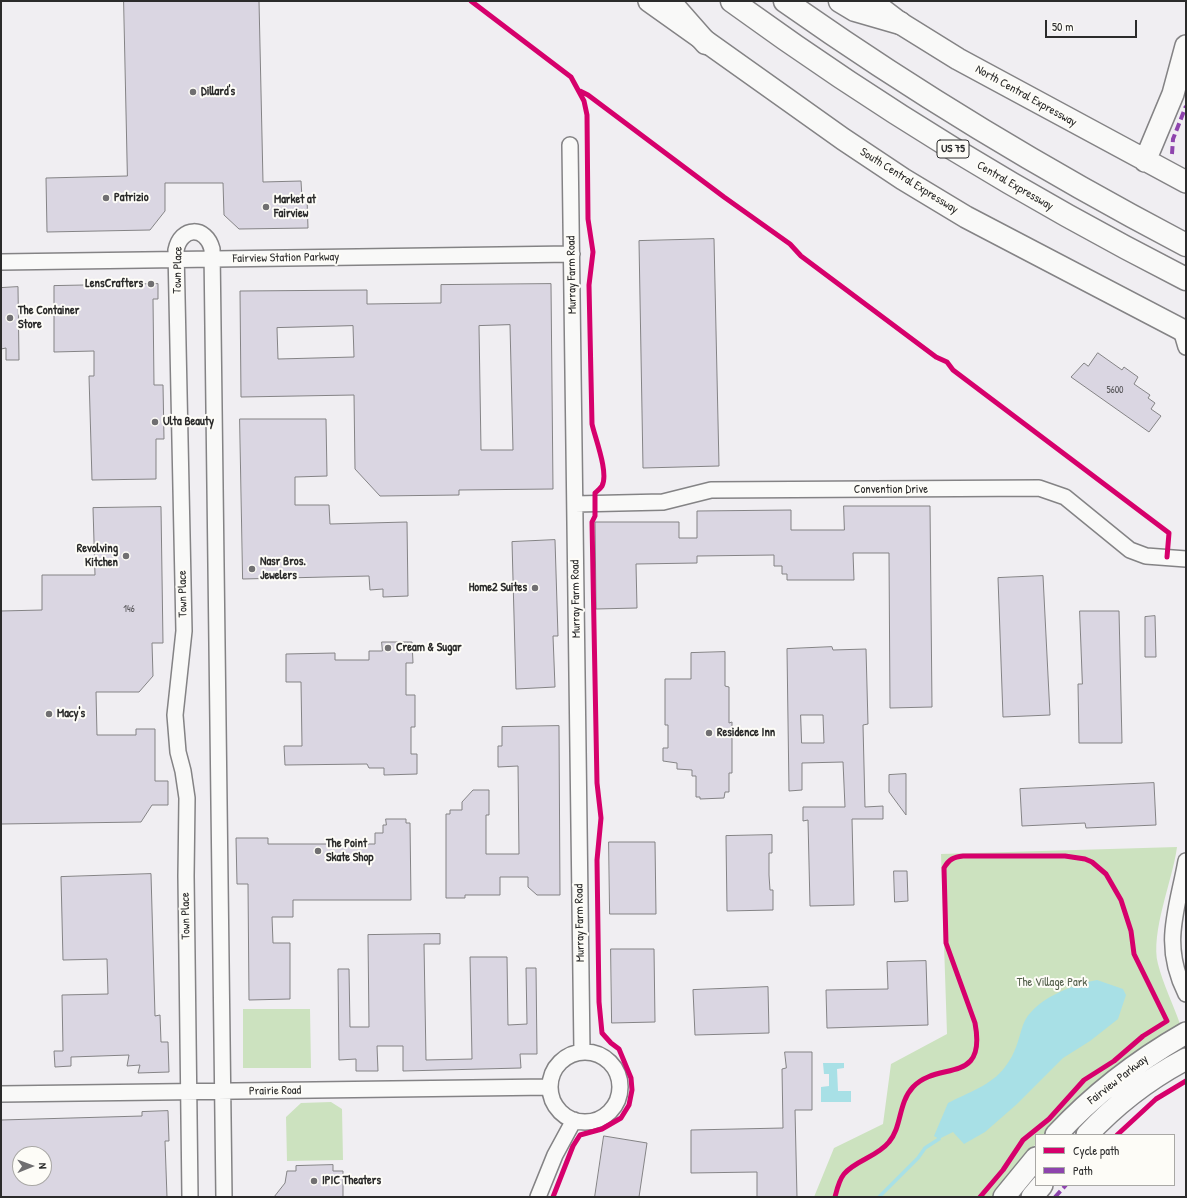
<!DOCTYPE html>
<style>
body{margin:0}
#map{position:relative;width:1187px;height:1198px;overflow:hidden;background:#f0eef2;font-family:"Patrick Hand",sans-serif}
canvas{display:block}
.frame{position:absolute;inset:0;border:2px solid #2b2b2b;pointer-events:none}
.legend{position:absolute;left:1035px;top:1134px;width:140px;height:52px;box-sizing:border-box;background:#fdfcf7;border:1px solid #a9a8a5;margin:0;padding:5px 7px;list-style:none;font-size:12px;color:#2b2b2b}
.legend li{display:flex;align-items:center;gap:8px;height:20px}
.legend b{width:20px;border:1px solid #a9a8a5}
.north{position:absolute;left:12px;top:1146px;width:40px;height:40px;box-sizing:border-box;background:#fdfcf7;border:1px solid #a9a8a5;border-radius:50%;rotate:89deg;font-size:11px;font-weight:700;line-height:16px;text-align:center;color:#2b2b2b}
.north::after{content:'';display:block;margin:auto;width:14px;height:18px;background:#706f71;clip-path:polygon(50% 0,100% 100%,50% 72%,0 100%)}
.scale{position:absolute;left:1045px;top:20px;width:92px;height:18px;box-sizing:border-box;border:2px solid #2b2b2b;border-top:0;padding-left:5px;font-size:12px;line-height:14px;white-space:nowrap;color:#2b2b2b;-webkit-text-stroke:3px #fdfcf7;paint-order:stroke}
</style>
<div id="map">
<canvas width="1187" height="1198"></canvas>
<div class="frame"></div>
<ul class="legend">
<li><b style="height:5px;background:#d6006c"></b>Cycle path</li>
<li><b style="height:5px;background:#8e44ad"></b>Path</li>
</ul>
<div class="north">N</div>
<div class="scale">50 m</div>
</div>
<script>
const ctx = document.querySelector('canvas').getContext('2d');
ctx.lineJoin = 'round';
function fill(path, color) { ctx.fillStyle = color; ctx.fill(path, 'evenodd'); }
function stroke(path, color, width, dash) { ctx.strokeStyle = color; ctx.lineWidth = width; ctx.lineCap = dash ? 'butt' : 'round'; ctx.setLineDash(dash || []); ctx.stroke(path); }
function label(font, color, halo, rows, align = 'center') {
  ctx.font = font + ' "Patrick Hand",sans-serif'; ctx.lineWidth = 4; ctx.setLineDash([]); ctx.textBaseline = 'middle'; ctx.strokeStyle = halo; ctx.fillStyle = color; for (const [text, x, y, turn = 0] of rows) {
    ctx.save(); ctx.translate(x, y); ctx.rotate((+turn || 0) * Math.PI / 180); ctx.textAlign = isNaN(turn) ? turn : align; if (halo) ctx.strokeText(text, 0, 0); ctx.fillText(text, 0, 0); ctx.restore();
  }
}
const green = new Path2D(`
 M1177 847C1173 879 1150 933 1158 964 1163 984 1173 1004 1180 1024L1093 1086 1045 1135H1036V1144L1024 1156 995 1197H814L834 1148 883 1124 891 1064 947 1034 941 854Z
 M243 1009H310L311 1068H243Z
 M331 1102 342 1109 343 1160 287 1161 286 1117 301 1103Z`);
const water = new Path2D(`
 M1097 980 1123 989 1126 995 1118 1019 1090 1041 1063 1058 1017 1104 985 1132 964 1144 953 1132 939 1139 934 1136 948 1103C967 1093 992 1085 1005 1067 1016 1053 1018 1040 1023 1025 1032 1000 1073 984 1097 980Z
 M823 1063H844V1068L837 1069 838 1091H851V1102H821V1087L829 1086V1074H824Z`);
const stream = new Path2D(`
 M879 1197 918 1158 925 1148 939 1139`);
const building = new Path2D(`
 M124 1H259L263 182 301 181 302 198H307L308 228 239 229 224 215 223 183H165V211L150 230 47 232 46 178 127 176Z
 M714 239 719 466 643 468 639 241Z
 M158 284V299H153L154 385H163L164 439H156V479L92 480 89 376H94V351L54 352V286Z
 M551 284 553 489 459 490V495L380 496 355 469 354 395 241 397 240 291 367 290V304L441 303V285ZM510 325 513 450H481L479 326ZM353 326 354 357 278 359 277 328Z
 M18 287 19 360H6V348L1 349V288Z
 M1098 353 1122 370 1124 367 1138 377 1134 384 1150 395 1148 398 1155 403 1151 409 1161 416 1149 432 1071 377 1084 363 1088 366Z
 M240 419H326L327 476 295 477V505H329L330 524 407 522 408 596 383 597V589L370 590 369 576 243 579Z
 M844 506H930L932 707 890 708 889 553H853L854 580H787V574H782V566H774V555L697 556V563L636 564 637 608 596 609 595 522H679V538H697V511L791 510V530H844Z
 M161 507 163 643H152L153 676 139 692H96L97 735H136V729H155V781H168V805H152L141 822 1 824V611L42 610V575H95L93 508Z
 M555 540 558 636H553L555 687 516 689 512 542Z
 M1043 576 1050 715 1003 717 998 578Z
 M1080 611H1119L1122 743H1079L1078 684H1082Z
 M1155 616 1156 657H1145V617Z
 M382 642H412L413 663H406V695H415V727H411V754H417V774L384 775V768H369L367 764 285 765 284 746H302L301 682H286V654L335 653V660H369V651H382Z
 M832 647 833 650 866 649 868 724 863 725 865 807 883 806V819H852L854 905 810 906 808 820 803 821V807H845L843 762 802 763V790L789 791 787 649ZM801 715H823L824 743H802Z
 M725 652V686L729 687V723L732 722V773H729V792H725L724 798 700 799V797H696V776H692V770L677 769V763L663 761V748H668V725H665V679H691V653Z
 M559 726 560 895H537L528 887V877H500V895H465V898H446V814H450V810H462V802L473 790H489V815H486V854H519L518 766 498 767V746H502V727Z
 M906 774V815L889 792V775Z
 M1154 783 1156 825 1086 828 1085 823 1022 826 1020 789Z
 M386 819H406V823H410L411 900H293V917H272L273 943H290V999L249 1000 248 884H237L236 838H268V844H375V833H383V825H386Z
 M772 835V853H769V875L770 890H773V910L727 911 726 836Z
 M609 842H655L656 914H610Z
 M894 871H907L908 901 895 902Z
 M151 874 155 1016 160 1015 161 1042H168L169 1072 138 1073 140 1065 127 1066 129 1055 71 1057V1066L55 1067 54 1051H63L62 995 108 994 107 959 63 960 61 877Z
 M440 934V944H424L426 1060 472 1059 470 957H507L508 1025 527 1024 526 968H536L537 1054H520L521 1068 403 1071V1046H377L378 1071H356V1059L339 1060 338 969H349L350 1027H369L368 935Z
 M611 949H654L655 1022 612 1023Z
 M926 961 928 1025 827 1028 826 990 888 989 887 962Z
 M768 987 769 1033 695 1035 693 990Z
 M785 1052H812V1110H795L797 1197H757V1172L691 1173V1130L783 1128 782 1069 786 1068Z
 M168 1111 169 1141H165L167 1197H1V1120L142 1116V1112ZM20 1154H44V1178H20Z
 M604 1136 647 1143 639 1197H595Z
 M333 1165V1171H343V1197H274L285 1183 287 1171H296V1166Z`);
const street = new Path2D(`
 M570 145 582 1052
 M1 262 572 254
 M1181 330 1186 347
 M575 504 663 502 711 490 1039 488 1065 497 1130 550 1146 556 1186 559
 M1186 861C1177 911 1161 944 1186 994
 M550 1087a35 35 0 1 1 70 0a35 35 0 1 1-70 0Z
 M1 1094 550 1087
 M190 1197 186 876 187 798 183 771 178 752 175 715 184 631 176 250C181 226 206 226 212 249L224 1197
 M538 1197 555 1155 574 1120`);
const secondary = new Path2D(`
 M649 1 843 139 903 179 966 217 1186 332
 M871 1 900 23 958 59 1186 182
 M1145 161 1173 94 1186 46
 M1056 1135C1094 1094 1137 1061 1186 1033
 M1087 1135C1115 1105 1150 1078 1186 1059
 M1004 1197 1036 1158
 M1032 1197 1042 1185`);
const highway = new Path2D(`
 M669 1 706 43
 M732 1C876 106 1027 198 1186 279
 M785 1C914 92 1047 172 1186 245
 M840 1 855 10 900 23`);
const quiet = new Path2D(`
 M1172 154 1173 139 1186 106
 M1055 1197 1066 1185`);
const cycleway = new Path2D(`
 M471 1 571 77 584 101 587 115 588 219 593 252 589 285 592 424C595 438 609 473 602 486 600 489 597 491 595 493V516L592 522 597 783 601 818 597 860 599 1002 602 1033 611 1043 619 1049 631 1078 632 1090 629 1105 621 1118 602 1129 580 1135 573 1146 553 1197
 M580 91 588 95 724 197 790 244 801 256 936 357 947 362 953 370 1169 533 1167 557
 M1117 1135 1156 1099 1186 1081
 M835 1197C837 1189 839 1180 844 1174 856 1160 877 1157 889 1142 902 1127 898 1103 913 1087 938 1060 987 1086 975 1023L946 943 944 868C949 859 954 857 963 856H1065L1085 859 1092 862 1106 874 1121 900 1131 931 1134 954 1167 1021 1143 1036 1114 1061 1084 1080 1049 1119 1023 1140 1003 1170 980 1197`);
const markers = [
 [193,92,4,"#706f71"],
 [106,198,4,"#706f71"],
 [266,207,4,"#706f71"],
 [151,284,4,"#706f71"],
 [10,318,4,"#706f71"],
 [155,422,4,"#706f71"],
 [126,556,4,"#706f71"],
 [252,569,4,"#706f71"],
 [535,588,4,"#706f71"],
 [388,648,4,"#706f71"],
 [49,714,4,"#706f71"],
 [709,733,4,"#706f71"],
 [318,851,4,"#706f71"],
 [314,1181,4,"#706f71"]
];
const numberNames = [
 ["5600",1115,390],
 ["146",129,609]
];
const shields = [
 [953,149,32]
];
const shieldNames = [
 ["US 75",953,149]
];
const poiNames = [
 ["Dillard's",201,92],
 ["Patrizio",114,198],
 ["Market at",274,200],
 ["Fairview",274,214],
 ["LensCrafters",143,284,"right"],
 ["The Container",18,311],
 ["Store",18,325],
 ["Ulta Beauty",163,422],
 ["Revolving",118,549,"right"],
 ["Kitchen",118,563,"right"],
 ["Nasr Bros.",260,562],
 ["Jewelers",260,576],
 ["Home2 Suites",527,588,"right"],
 ["Cream & Sugar",396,648],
 ["Macy's",57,714],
 ["Residence Inn",717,733],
 ["The Point",326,844],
 ["Skate Shop",326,858],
 ["IPIC Theaters",322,1181]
];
const streetNames = [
 ["North Central Expressway",1026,96,29],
 ["South Central Expressway",909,181,32],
 ["Central Expressway",1015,186,30],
 ["Fairview Station Parkway",286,258,-1],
 ["Town Place",178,270,-89],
 ["Murray Farm Road",572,275,-91],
 ["Convention Drive",891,490],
 ["Town Place",183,594,-91],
 ["Murray Farm Road",576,599,-91],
 ["Town Place",186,916,-91],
 ["Murray Farm Road",580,923,-91],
 ["Fairview Parkway",1118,1080,-38],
 ["Prairie Road",275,1091,-1]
];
const parkNames = [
 ["The Village Park",1052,983]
];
fill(green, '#cce2bf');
fill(water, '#a8e0e6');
stroke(stream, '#a8e0e6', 3.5);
fill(building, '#dad6e2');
stroke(building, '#848385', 1);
stroke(street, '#848385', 18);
stroke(secondary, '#848385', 24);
stroke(highway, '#848385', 25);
stroke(street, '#f9f9f8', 15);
stroke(secondary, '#f9f9f8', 21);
stroke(highway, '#f9f9f8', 22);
stroke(quiet, '#8e44ad', 4, [8, 4]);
stroke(cycleway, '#d6006c', 5);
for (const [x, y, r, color] of markers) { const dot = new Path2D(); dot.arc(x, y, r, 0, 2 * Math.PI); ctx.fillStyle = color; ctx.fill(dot); stroke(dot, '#fdfcf7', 1.5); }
label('10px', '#575659', null, numberNames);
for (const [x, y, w] of shields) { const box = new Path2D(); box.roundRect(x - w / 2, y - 9, w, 18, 3); ctx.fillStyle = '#fdfcf7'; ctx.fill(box); stroke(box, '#2b2b2b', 1); }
label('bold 11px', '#2b2b2b', null, shieldNames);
label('bold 12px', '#2b2b2b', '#fdfcf7', poiNames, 'left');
label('12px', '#2b2b2b', '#fdfcf7', streetNames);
label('12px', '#535f4b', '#fdfcf7', parkNames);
</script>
